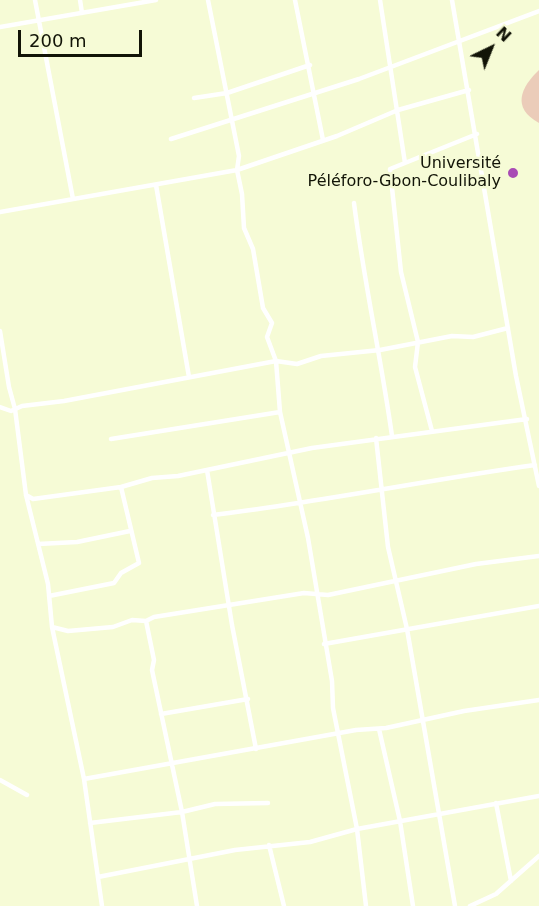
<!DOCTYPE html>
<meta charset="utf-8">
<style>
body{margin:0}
#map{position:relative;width:539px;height:906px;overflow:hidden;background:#f6fbd6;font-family:"DejaVu Sans",sans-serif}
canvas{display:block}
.north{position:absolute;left:461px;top:18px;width:60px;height:60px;-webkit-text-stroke:4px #f6fbd6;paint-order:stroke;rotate:43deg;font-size:16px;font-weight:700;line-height:24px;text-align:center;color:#121407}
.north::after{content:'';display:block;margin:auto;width:21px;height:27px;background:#121407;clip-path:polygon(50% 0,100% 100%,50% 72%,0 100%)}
.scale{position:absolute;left:18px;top:30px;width:124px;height:27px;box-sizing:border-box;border:3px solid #121407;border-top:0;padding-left:8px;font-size:18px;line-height:21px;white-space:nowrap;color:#121407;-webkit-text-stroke:4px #f6fbd6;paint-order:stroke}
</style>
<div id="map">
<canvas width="539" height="906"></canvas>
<div class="north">N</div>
<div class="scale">200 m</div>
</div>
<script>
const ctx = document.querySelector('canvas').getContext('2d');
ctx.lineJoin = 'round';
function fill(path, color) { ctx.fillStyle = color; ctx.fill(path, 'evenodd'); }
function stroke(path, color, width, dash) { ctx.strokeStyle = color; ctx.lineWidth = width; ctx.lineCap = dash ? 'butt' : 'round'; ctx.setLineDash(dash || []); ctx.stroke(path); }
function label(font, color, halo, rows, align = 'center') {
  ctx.font = font + ' "DejaVu Sans",sans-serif'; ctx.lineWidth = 5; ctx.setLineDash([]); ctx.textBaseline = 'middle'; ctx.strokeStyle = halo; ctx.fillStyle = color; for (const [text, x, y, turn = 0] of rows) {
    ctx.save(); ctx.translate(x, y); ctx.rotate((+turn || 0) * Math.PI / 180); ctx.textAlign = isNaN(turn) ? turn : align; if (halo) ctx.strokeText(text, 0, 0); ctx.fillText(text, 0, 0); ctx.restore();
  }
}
const green = new Path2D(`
 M539 70V123C511 108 521 87 539 70Z`);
const street = new Path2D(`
 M35 0 73 199
 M80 0 82 13
 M208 0 239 156 237 170 242 194 244 228 253 249 263 308 272 323 267 337 276 361 280 412 308 538 332 681 333 708 357 829 366 906
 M295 0 323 140
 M380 0 405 163
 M452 0 516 376 539 486
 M0 27 156 0
 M194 98 227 93 310 65
 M171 139 359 79 539 11
 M156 185 189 377
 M354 203C364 282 381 358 392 436
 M0 212 237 170 337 136 398 110 469 90
 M0 331 9 387 15 409 26 495 48 584 52 627 84 779 102 906
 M0 407 11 411 22 406 64 401 276 361 297 364 321 356 380 350 452 336 473 337 508 328
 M432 431 415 367 418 342 401 272 390 169 477 134
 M376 438 388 547 407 629 455 906
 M111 439 280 412
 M207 470 232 625 256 749
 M26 495 33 499 121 487 152 478 178 476 312 448 527 419
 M213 515C321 502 427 480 535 465
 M38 544 77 542 130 531
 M49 596 114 583 121 573 139 563 121 487
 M146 621 154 660 152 670 182 812 197 906
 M52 627 68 631 113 627 132 620 146 621 154 617 304 593 328 595 476 564 539 556
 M324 644 539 606
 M161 714 248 699
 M379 729 400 821 413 906
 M84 779 356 730 386 728 464 711 539 700
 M0 780 27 795
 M496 803 511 881
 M90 823 182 812 215 804 268 803
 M269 845 284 906
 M98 877 235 850 310 842 357 829 539 796
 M470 906 496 894 539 856`);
const markers = [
 [513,173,6,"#a94bb5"]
];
const poiNames = [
 ["Université",501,164],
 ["Péléforo-Gbon-Coulibaly",501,182]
];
fill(green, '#ebccb9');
stroke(street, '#fff', 4.5);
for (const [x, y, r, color] of markers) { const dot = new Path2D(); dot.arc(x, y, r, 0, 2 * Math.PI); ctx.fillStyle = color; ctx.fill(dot); stroke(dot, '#f6fbd6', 2); }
label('16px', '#121407', '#f6fbd6', poiNames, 'right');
</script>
